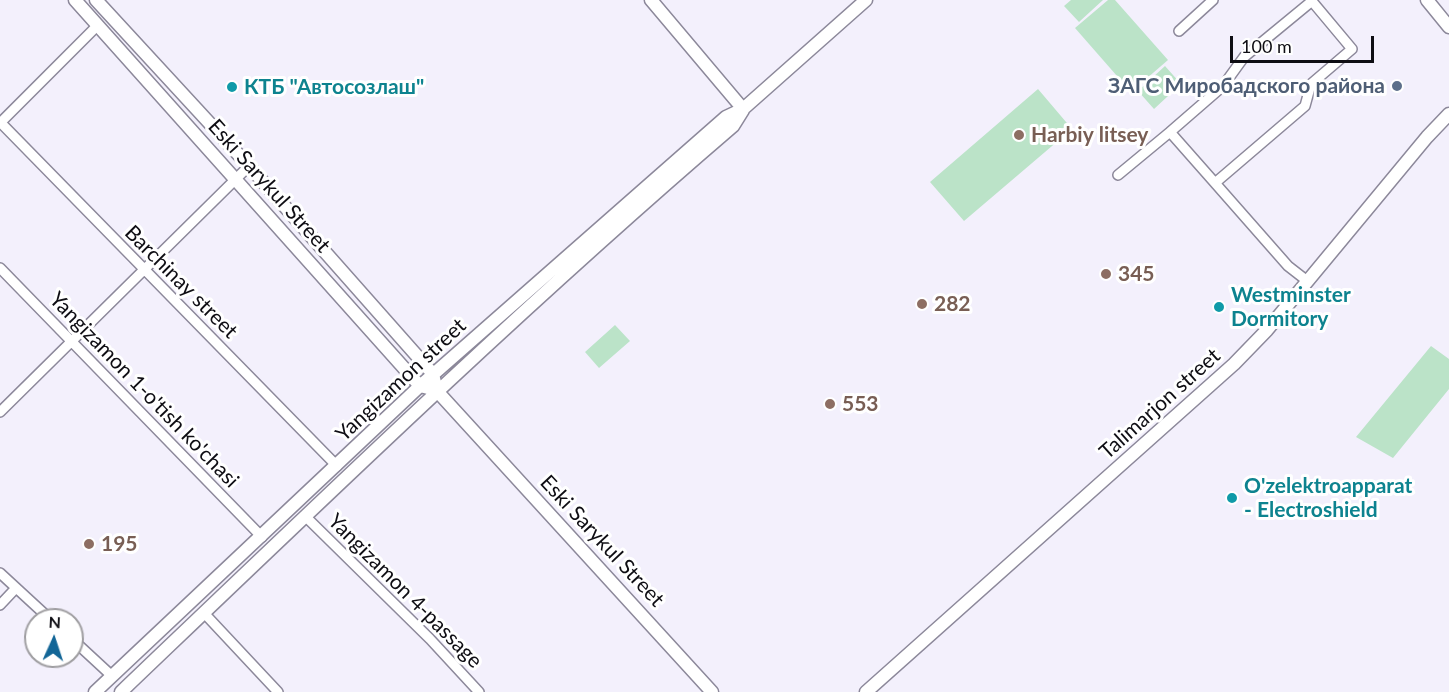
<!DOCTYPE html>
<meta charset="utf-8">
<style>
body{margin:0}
#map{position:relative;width:1449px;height:692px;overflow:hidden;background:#f3f0fc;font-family:Lato,sans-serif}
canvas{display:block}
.north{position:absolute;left:24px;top:608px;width:60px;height:60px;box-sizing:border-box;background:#fff;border:2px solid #9f9ea1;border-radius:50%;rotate:3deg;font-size:16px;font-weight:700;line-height:24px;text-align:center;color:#0e0d13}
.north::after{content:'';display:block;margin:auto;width:21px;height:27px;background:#136697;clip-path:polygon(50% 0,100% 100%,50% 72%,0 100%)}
.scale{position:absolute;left:1230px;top:36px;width:144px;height:27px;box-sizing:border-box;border:3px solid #0e0d13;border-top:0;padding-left:8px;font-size:18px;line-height:21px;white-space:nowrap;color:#0e0d13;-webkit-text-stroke:4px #fff;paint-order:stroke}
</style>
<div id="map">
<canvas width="1449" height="692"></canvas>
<div class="north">N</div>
<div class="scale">100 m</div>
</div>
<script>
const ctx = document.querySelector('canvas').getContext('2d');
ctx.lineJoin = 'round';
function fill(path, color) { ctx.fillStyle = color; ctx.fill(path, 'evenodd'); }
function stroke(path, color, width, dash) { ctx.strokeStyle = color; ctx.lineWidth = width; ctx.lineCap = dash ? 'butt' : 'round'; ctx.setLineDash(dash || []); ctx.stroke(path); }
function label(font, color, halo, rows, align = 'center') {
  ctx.font = font + ' Lato,sans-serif'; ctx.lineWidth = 6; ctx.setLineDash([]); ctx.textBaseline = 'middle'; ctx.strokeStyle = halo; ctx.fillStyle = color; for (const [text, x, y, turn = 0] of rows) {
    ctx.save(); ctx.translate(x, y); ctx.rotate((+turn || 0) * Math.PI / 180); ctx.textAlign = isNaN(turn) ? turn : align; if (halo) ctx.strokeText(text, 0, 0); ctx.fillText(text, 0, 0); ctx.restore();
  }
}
const green = new Path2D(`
 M1071 0H1103L1079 22 1064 6Z
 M1108 0H1115L1168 60 1131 92 1075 28Z
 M1165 66 1181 84 1154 109 1138 91Z
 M1038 89 1072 129 964 221 930 182Z
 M615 325 630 341 599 368 585 352Z
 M1431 346 1449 359V389L1393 458 1356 437Z`);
const street = new Path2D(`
 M1179 31 1213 0
 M0 123 98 25
 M1 123 337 466
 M1118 175 1170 132
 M1215 183 1170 132 1223 86 1244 57 1312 1
 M0 268 262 537
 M1306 280 1288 266 1215 183 1305 106 1311 84 1352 49 1311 0
 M0 412 249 166
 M305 516 430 639 479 692
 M0 573 51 620
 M0 605 16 588
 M204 613 278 692
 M72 639 112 676`);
const secondary = new Path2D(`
 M75 0 420 386 428 388
 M96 0 249 166 433 374 437 391 712 692
 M651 0 743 109
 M1427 0 1449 27
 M95 692 420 386 726 117 743 109 866 0
 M121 692C322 500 522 307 733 126L743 110
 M866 692 1234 364 1267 330 1427 137 1449 114`);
const markers = [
 [1397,86,6,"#5c6f8a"],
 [232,87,6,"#0f9aa8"],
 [1019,135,6,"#8d6e63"],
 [1106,274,6,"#8d6e63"],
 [922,304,6,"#8d6e63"],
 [1219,307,6,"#0f9aa8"],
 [830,404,6,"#8d6e63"],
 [1232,498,6,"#0f9aa8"],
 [89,544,6,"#8d6e63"]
];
const serviceNames = [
 ["ЗАГС Миробадского района",1385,86]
];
const cultureNames = [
 ["КТБ \"Автосозлаш\"",244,87],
 ["Westminster",1231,295],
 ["Dormitory",1231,319],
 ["O'zelektroapparat",1244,486],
 ["- Electroshield",1244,510]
];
const educationNames = [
 ["Harbiy litsey",1031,135],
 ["345",1118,274],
 ["282",934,304],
 ["553",842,404],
 ["195",101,544]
];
const streetNames = [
 ["Eski Sarykul Street",269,186,48],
 ["Barchinay street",181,282,45],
 ["Yangizamon street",401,380,-43],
 ["Yangizamon 1-o'tish ko'chasi",144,390,46],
 ["Talimarjon street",1160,404,-42],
 ["Eski Sarykul Street",602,541,47],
 ["Yangizamon 4-passage",405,591,45]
];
fill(green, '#bbe3c8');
stroke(street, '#8c889a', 12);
stroke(secondary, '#8c889a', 15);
stroke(street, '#fff', 9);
stroke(secondary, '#fff', 12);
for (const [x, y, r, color] of markers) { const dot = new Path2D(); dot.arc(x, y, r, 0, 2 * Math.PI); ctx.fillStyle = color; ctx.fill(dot); stroke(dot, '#fff', 2); }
label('bold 21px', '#4e5e75', '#fff', serviceNames, 'right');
label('bold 21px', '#0d838f', '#fff', cultureNames, 'left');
label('bold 21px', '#785e54', '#fff', educationNames, 'left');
label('21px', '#0e0d13', '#fff', streetNames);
</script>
